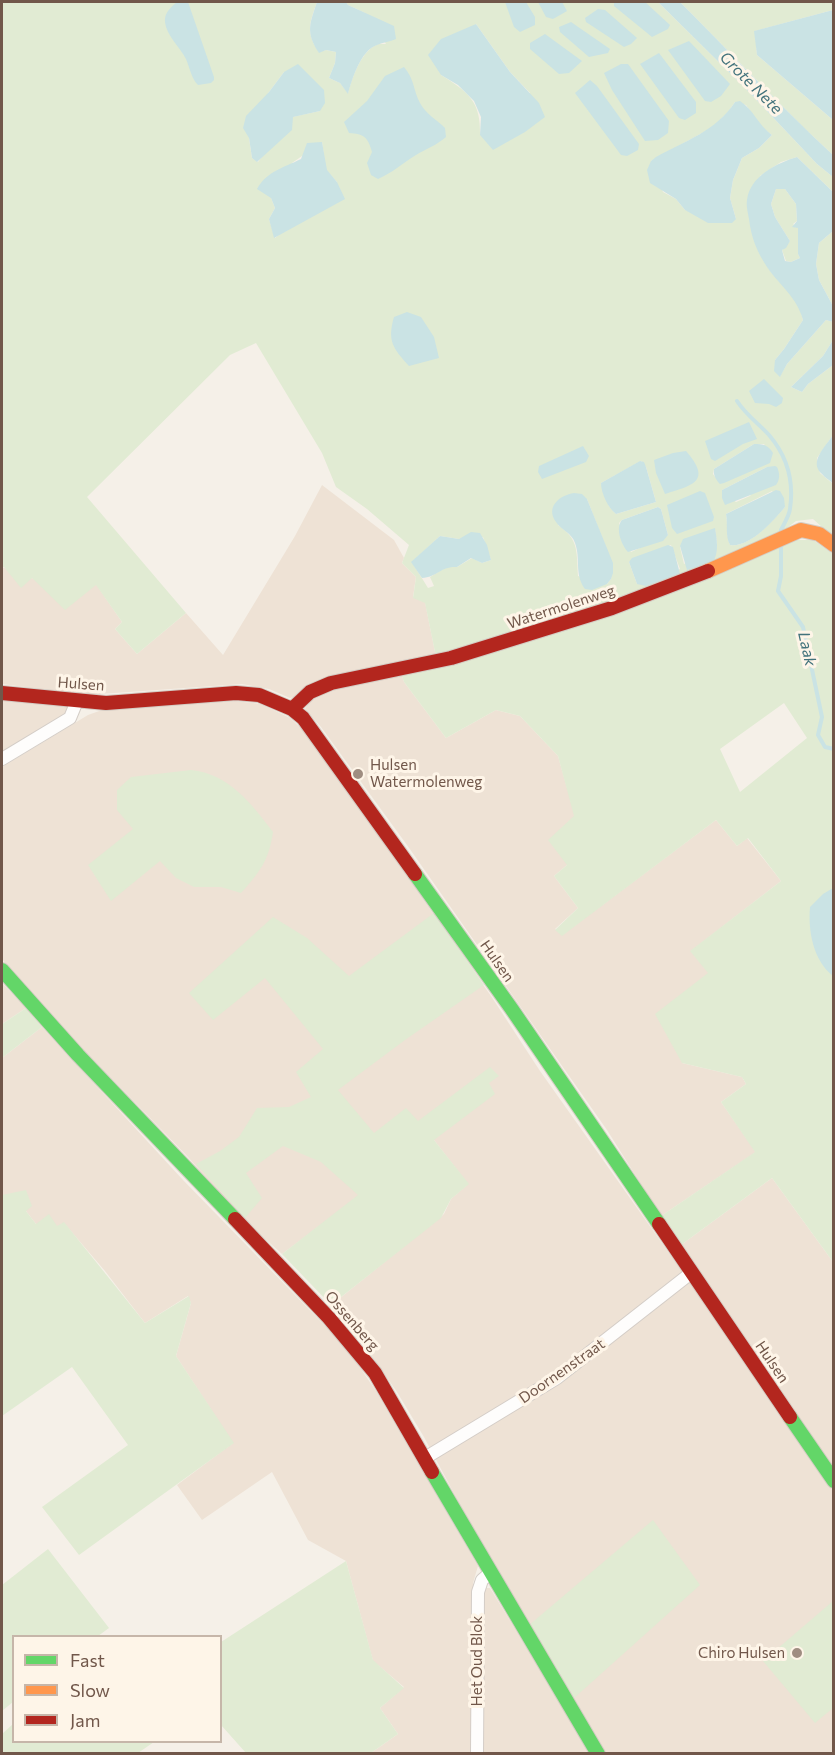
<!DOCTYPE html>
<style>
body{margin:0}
#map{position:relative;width:835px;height:1755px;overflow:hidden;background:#f5f0e8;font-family:Commissioner,sans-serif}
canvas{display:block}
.frame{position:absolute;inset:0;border:3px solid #71574a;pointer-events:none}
.legend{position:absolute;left:12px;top:1635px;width:210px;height:108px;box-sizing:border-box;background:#fef5e8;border:2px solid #c6b6a9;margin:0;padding:8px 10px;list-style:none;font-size:18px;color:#71574a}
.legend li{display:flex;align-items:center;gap:12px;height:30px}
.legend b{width:30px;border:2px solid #c6b6a9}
</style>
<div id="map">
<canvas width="835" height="1755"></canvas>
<div class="frame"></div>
<ul class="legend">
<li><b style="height:8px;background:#63d668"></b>Fast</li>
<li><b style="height:8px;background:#ff974d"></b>Slow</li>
<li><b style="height:8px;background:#b3261e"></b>Jam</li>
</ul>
</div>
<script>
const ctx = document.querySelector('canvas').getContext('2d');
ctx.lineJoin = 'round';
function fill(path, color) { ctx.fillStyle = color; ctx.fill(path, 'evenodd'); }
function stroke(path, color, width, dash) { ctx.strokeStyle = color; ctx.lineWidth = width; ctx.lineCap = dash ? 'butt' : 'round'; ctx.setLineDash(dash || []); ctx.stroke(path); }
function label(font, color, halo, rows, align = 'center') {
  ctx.font = font + ' Commissioner,sans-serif'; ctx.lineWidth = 6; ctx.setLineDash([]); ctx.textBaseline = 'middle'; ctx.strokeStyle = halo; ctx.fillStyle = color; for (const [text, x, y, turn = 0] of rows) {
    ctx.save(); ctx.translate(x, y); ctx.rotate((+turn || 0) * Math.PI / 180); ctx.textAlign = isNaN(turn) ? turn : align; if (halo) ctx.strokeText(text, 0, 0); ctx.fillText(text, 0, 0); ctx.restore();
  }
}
const residential = new Path2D(`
 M322 485 394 540 404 558 402 563 416 577 413 597 425 602 436 657 290 698 269 689 242 684 86 695 2 684V567L31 578 96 584 122 622 115 629 137 654 186 613 223 655 295 536Z
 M401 673 404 682 446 738 496 710 520 716 558 756 575 816 567 865 554 876 578 908 555 929 562 935 716 820 737 846 747 838 781 881 691 951 709 972 682 1063 742 1077 746 1084 721 1102 756 1152 661 1216 607 1130 407 845 321 727 305 709 314 694Z
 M2 700 68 707V713L2 753Z
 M235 701 261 704 290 718 308 735 491 996 540 1071 693 1287 833 1491V1753H605L475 1533 424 1437 397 1392 364 1345 329 1307 444 1214 451 1199 468 1184 434 1140 282 1254 242 1218 188 1157 41 1006 2 959V767L88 715 102 710Z
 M2 983 26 1008 2 1024Z
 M42 1027 183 1180 331 1332 354 1359 376 1391 478 1566 473 1583 471 1753H371L398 1734 380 1708 404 1687 373 1661 346 1561 308 1540 272 1472 202 1520 177 1485 233 1443 176 1356 191 1303 188 1296 145 1323 105 1271 64 1223 57 1227 36 1224 26 1211 2 1195V1058Z
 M772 1178 833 1262V1472L681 1245Z
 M486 1588H490L591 1753 482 1754 483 1594Z`);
const green = new Path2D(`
 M2 2H317C310 22 305 32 319 52L326 50 336 52 335 63 329 78 340 83 348 93C352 78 361 52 376 45 379 43 382 44 386 44L365 13 348 5 346 2H658L750 93 817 164 833 177V192L797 157 781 162 760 176 768 268 794 297 800 308 803 320 784 349 775 360 780 376 787 364 826 320 833 322V340L823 356 791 387 802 392 808 384 833 365V435L817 458 820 473 833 484V537L813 519 796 521 783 531 651 588 436 657 425 603 413 598 416 577 402 563 409 545 367 509 336 487 322 453 256 343 230 355 87 497 186 613 137 654 115 629 122 622 96 585 65 610 32 578 21 588 4 567H2ZM476 24 510 72 530 93 480 135C481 101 468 92 441 75ZM284 72 320 111 292 117 258 162 252 158 249 138 269 92ZM735 102 746 105 761 127 772 135 759 148 742 158 733 180 730 198 736 219 685 210 676 199 663 192 651 161 713 127 728 112ZM322 142 326 170 337 182 275 238 269 219 275 208 271 198 292 163ZM754 444H765L716 478 713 474 714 469ZM641 461 646 467 656 502 616 514 609 506 601 483ZM767 467 750 496 736 502 722 490ZM772 491 785 507C773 520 750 548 730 545 726 535 728 525 726 514ZM587 499 612 563 611 579 607 584 578 576C576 553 580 540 558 525ZM658 507 661 509 668 535 631 552 619 523 622 520ZM715 529 717 544 684 564 680 547ZM440 536 459 539 483 537 491 560 482 563 472 558 457 567 448 566 430 577 434 586 428 588 412 562ZM671 545 680 569 637 584 629 562Z
 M680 2H833V10L755 31 757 55 833 120V155L804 128Z
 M776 189H785L796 204 797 221 793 224 798 228V254L800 258 791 262 786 261 782 250 790 241 775 217 771 204Z
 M833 231V306L819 280 816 264 819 243Z
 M795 540H813L833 554V1262L772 1178 681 1245 661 1216 755 1152 721 1102 746 1084 742 1077 682 1063 655 1014 708 973 690 951 781 881 748 838 737 846 716 820 562 936 555 930 578 908 554 876 567 865 548 840 574 816 558 756 520 716 496 710 446 738 404 682 401 673ZM784 703 807 738 740 792 720 749Z
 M191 770C229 774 251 803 273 832 269 860 260 872 241 893L221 887H194L176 878 160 861 111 901 88 865 133 829 117 810V790L131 777Z
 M434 913 484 985 405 1040 338 1090 374 1133 406 1108 418 1121 490 1067 499 1076 489 1083 495 1094 434 1140 469 1184 451 1199 441 1218 331 1305 282 1254 358 1195 321 1162 283 1146 246 1173 262 1198 245 1218 196 1164 220 1151 239 1137 257 1108 289 1107 311 1097 296 1072 323 1049 265 978 213 1020 189 993 273 917 307 938 349 976Z
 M26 1008 42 1027 2 1058V1024Z
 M26 1190 32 1206 26 1211 36 1224 49 1214 57 1226 64 1222 145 1323 189 1296 191 1303 176 1356 234 1443 79 1555 42 1507 128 1445 72 1367 2 1416V1195Z
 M653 1520 700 1585 573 1699 528 1626Z
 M48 1549 109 1628 98 1636H14L13 1702 2 1711V1585Z
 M346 1561 373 1660 404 1688 380 1708 398 1734 371 1753H246L221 1725V1642Z
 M833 1601V1708L815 1723 763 1661Z
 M13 1724 14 1742H154L138 1753H2V1734Z`);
const water = new Path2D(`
 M177 2H188L214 77V80L211 83 198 85C191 78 190 68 186 59 180 47 166 35 165 22 164 13 171 7 177 2Z
 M317 2H346L348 5 394 26 396 39C390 42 383 42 377 45 361 50 352 79 348 94L340 83 329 78 335 63 336 52 326 50 319 53C305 32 310 23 317 2Z
 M505 2H526L535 17V25L520 32 514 27Z
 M538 2H562L567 11 553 19 546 17Z
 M614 2H645L670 25 668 29 652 37 614 6Z
 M658 2H680C731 53 780 106 833 155V177L817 164 750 93Z
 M598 9 605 10 637 38 631 44 624 47 586 22 585 18Z
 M833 10H834L833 120 757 55 754 31Z
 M571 22 610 49 608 53 589 57 560 32 559 27Z
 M476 24 510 72 539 103 545 117 525 132 493 150 480 135 481 117 474 101 458 85 441 75 428 55 441 39Z
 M545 34 582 61 569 73 559 74 530 49V43Z
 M689 41 730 84 721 96 711 102 705 101 668 50Z
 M659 53 696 102V113L685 120 679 118 640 64Z
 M298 64 324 90 325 103 320 111 293 117 292 130 257 162 252 158 249 138 243 128 246 116 269 92 284 72Z
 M621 64H628L669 121 668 133 658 140 645 141 612 90 604 73Z
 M404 67C415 80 413 90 420 103 426 114 437 120 445 128L446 137C437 145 426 149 416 155 403 163 392 173 378 179L371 175 367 163 372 152C368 137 364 134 349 133L344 122 367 101 385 76Z
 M590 80 597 86 639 144 638 150 627 156 621 155 575 93Z
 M740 101C754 110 758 125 772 135L759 148 742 158 733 180 730 198 736 219 732 223H708L685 210 676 199 650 183 647 170 651 161 656 157C685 141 716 131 735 102Z
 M322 142 327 170 337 182 345 199 274 238 269 219 275 208 271 198 257 189C267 171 283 168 301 159L307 143Z
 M797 157 833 192V231L819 243 816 264 819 280 833 306V322L826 320 787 364 780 377 774 371 775 360 784 349 803 320C797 297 780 286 767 267 757 252 751 237 749 219 748 213 746 206 747 200 750 176 777 163 797 157ZM776 189H785L796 204 797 221 792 227 798 228V254L800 258 791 262 785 261 782 250 786 248 790 241 775 217 771 204Z
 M407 312 421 317 434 337 439 358 409 366C393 348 387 341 394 317Z
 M833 340V365L808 384 802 392 791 387 823 356Z
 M764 379 783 398 782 403 776 407 769 404 755 403 749 391Z
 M749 422 757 439 743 444 715 461 711 459 705 441Z
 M833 435V484C830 480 825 478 822 474 808 462 826 446 833 435Z
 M754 444C764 444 768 445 773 453L770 463 724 483 720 484C716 480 713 475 714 469Z
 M583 446 589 456 586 462 542 479 538 472 539 466Z
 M686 451C712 481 694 485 665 494L656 473 654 460 673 453Z
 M640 461 644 462 646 467 656 502 616 514C608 508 601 493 601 483Z
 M775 466 777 467C780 473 780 480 776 485L725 505 722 498V490L767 467Z
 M776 490 780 491 784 498 785 507C774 520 750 548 730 545 725 536 728 525 726 514Z
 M700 491 705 493 714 517 713 521 677 534 672 528 667 505Z
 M574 493 582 494 587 499 613 563V573L611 579 607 584 592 590 585 589C574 574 581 559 575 543 572 533 561 530 556 522 545 507 560 495 574 493Z
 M658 507 661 509 668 535 663 541 628 552C621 544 615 528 622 520Z
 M715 528C717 540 719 552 713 562L687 570 680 546 683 539Z
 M471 532 480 533 487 545 491 560 482 563 471 558 457 567C441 566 437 577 422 578L411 562 440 536 459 539Z
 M668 545 673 547 680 574 646 586 637 584 629 562 632 558Z
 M833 888V976C813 960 808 931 810 907L823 894Z`);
const stream = new Path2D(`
 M737 401C746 415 758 423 769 435 787 456 794 482 790 509 789 516 784 524 781 530
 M781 547V576L778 591 803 627 822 717 818 735 825 747 834 749`);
const street = new Path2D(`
 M2 759 70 718 77 701
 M425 1458 557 1378 691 1273
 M477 1754 478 1592 482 1580 490 1573`);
const fast = new Path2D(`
 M415 874 511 1008 659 1224
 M2 970 78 1055 235 1219
 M790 1417 834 1481
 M432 1472 598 1754`);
const slow = new Path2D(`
 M708 571 801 530 819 534 834 545`);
const jam = new Path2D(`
 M2 693 106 703 236 693 259 695 292 709 303 718 415 874
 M292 709 310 692 331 683 451 658 612 608 708 571
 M235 1219 329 1318 375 1373 432 1472
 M659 1224 790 1417`);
const markers = [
 [358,774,6,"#9f8d81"],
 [797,1653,6,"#9f8d81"]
];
const streetNames = [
 ["Watermolenweg",561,607,-18],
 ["Hulsen",81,684,4],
 ["Hulsen",497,961,55],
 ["Ossenberg",352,1321,49],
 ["Hulsen",772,1362,56],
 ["Doornenstraat",562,1371,-35],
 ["Het Oud Blok",477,1661,-90]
];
const poiNames = [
 ["Hulsen",370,765],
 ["Watermolenweg",370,782],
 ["Chiro Hulsen",785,1653,"right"]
];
const waterNames = [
 ["Grote Nete",751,83,45],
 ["Laak",807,649,77]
];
fill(residential, '#eee2d5');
fill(green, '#e1ebd3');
fill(water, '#cae3e4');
stroke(stream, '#cae3e4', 4);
stroke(street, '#d4cdc7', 14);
stroke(fast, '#d4ccc4', 16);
stroke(slow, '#d4ccc4', 16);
stroke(jam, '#d4ccc4', 16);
stroke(street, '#fefdfc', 12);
stroke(fast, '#63d668', 14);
stroke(slow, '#ff974d', 14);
stroke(jam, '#b3261e', 14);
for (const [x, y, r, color] of markers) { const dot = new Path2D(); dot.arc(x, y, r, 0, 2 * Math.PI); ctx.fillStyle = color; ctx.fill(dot); stroke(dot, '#fef5e8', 2); }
label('15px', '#71574a', '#fef5e8', streetNames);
label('15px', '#71574a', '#fef5e8', poiNames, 'left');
label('italic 16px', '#43737c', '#fef5e8', waterNames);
</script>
